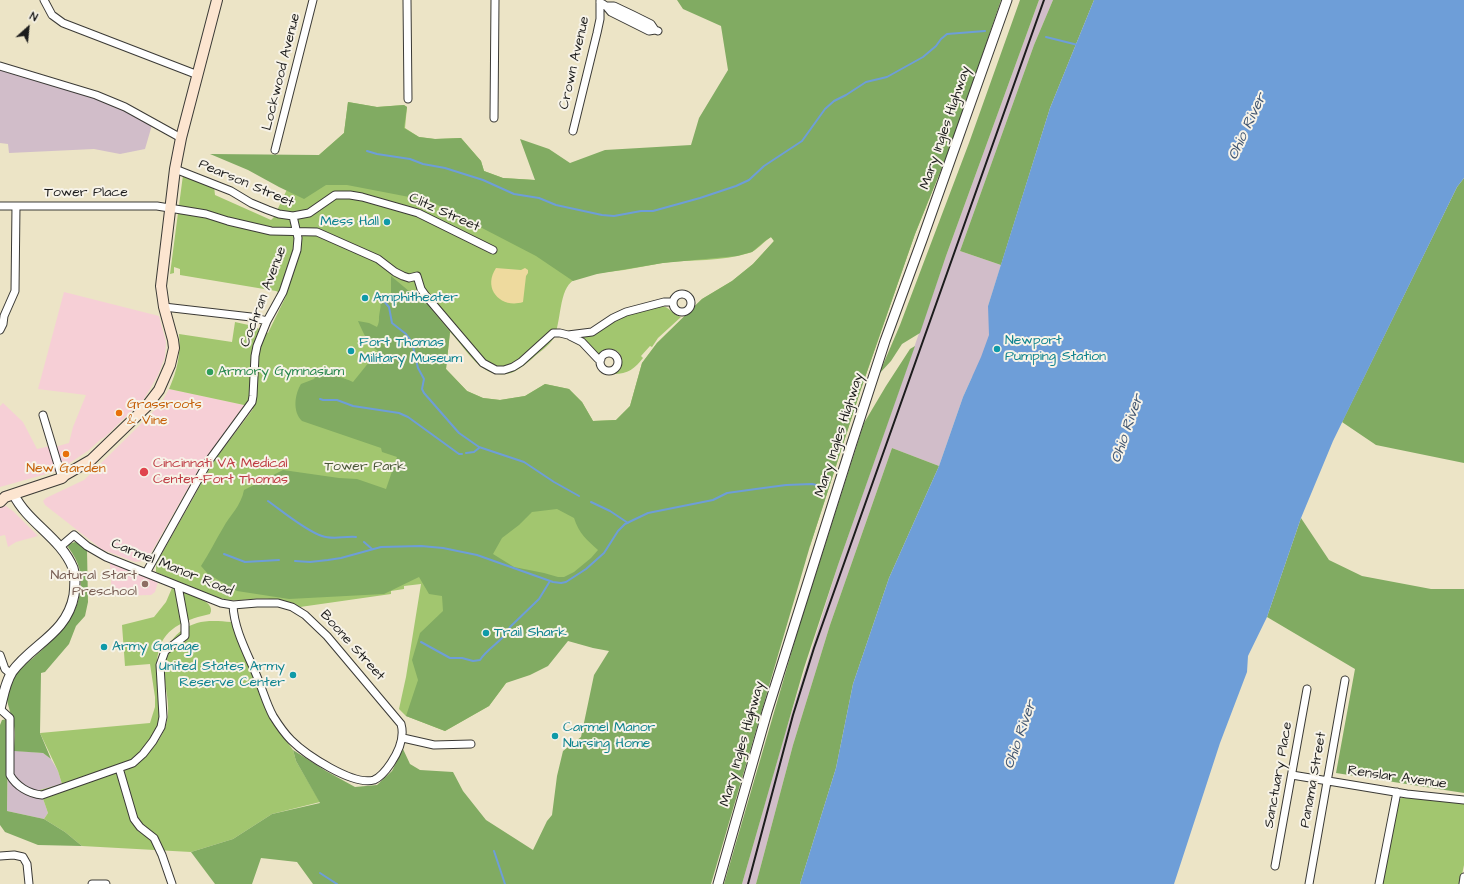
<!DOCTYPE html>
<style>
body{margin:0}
#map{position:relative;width:1464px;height:884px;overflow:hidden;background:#ece4c6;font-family:"Architects Daughter",sans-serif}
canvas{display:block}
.north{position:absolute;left:8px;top:8px;width:40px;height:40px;-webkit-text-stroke:3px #f7f3e8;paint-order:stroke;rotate:27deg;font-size:11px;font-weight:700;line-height:16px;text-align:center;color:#1c1c1c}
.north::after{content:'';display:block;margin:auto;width:14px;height:18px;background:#1c1c1c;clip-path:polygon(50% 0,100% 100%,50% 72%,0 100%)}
</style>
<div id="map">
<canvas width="1464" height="884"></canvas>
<div class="north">N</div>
</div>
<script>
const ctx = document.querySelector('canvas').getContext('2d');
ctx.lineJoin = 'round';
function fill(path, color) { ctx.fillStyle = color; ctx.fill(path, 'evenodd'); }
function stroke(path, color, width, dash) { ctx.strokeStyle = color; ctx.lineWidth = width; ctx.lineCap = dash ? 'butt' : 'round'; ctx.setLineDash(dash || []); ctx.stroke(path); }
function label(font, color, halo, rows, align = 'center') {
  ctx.font = font + ' "Architects Daughter",sans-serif'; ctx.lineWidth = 4; ctx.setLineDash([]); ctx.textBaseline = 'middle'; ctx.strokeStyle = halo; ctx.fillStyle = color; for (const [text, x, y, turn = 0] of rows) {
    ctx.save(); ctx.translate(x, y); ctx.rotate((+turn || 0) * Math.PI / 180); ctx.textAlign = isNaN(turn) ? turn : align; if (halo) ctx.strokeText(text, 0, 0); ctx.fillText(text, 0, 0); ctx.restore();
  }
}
const built = new Path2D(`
 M64 292 159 316 166 342 165 357 158 375 144 399 105 437 101 439 89 450 61 469 55 447 69 443 73 427 86 395 38 389Z
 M169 389 244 405 201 465 151 553 143 561 135 562 101 549 95 544 45 505 43 501 46 498 84 480 152 413 163 400Z
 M3 403 23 422 37 449 50 446 57 471 0 487V406Z
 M6 506 14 512 38 536 16 542 8 547 5 535 0 536V507Z
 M110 563 158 582 155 592 151 595 112 596Z`);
const industrial = new Path2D(`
 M1039 0H1053L1034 45 960 251 1001 265 988 306 1018 341 972 377 963 397 939 466 892 448 830 625 793 745 756 884H742L786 730 838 565 946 256Z
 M0 68 108 102 152 125 145 149 120 154 94 149 9 153 8 144 0 143Z
 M8 750 43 753 51 759 58 771 62 784 40 790 48 813 44 819 7 811Z`);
const green = new Path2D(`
 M348 102 377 107 404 105 407 107 405 128 419 137 435 139 461 138 481 161 484 171 503 178 535 180 955 135 915 234 861 389 810 546 621 628 536 643 489 706 445 731 406 716 399 709 406 677 421 584 404 586V589L391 591V594L300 607C285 599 269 598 252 599 245 599 238 601 231 600 210 598 176 581 156 572V564L214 461 253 409 244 405 169 389C177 371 181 354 179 334L232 342 235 322 253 326 268 333 286 296 276 291 180 275V269L174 267V273L170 274 183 175 214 186 215 195 271 220 274 217 290 183 319 155 344 133ZM771 237 774 241 753 264 732 281 702 299 657 343 642 363 630 406 616 420 593 421 582 402 569 389 545 384 525 396 500 400 483 398 467 391 446 369 450 332C467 349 481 381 511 373 519 370 527 363 533 358 539 352 549 346 553 339 562 323 558 289 574 280 586 273 609 272 624 270 637 268 650 265 662 263 691 259 722 262 749 253 757 251 764 241 771 237Z
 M661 306C669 306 673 315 681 317L658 338 652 347 650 346 641 356 643 358C635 369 626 375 611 374 627 366 624 348 608 349 604 350 601 353 597 354L581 337C601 335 601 327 616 319 630 313 647 309 661 306Z
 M172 588C182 592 218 600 210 614 189 619 165 626 159 650 158 654 157 658 157 662 157 680 163 699 160 717 158 732 148 745 142 759 153 750 164 735 167 721 171 704 164 686 164 669 163 647 175 630 197 623 207 620 220 621 231 622L274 723 293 750 296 761 320 802 272 814 233 839 191 852 82 846 65 832 44 819 48 813 40 790 62 784 58 771 40 733 150 723 155 707V697L150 664 125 666 122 625 154 617 166 602Z
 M1403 797 1464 803V865L1460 884H1381L1398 803 1400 799Z`);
const forest = new Path2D(`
 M677 0H1001L955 135 915 234 861 389 810 546 711 884H313L297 862 261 858 252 884H215L191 852 233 839 272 814 320 803 296 761 293 750 326 771 355 787 377 785 392 771 403 749 410 764 420 770 453 772 463 791 486 820 533 850 547 821 552 815 557 776 563 751 581 737 594 675 609 651 593 648 568 641 548 666 530 675 506 683 489 706 445 731 406 716 418 680 412 660 420 633 443 611 442 596 429 594 419 577 384 594 289 599 237 591 208 574 201 566C209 554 215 541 223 528 230 515 241 506 244 490L283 470 339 478 357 479 386 489 397 457 382 452 381 448 302 421C292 411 295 394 301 384L314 379 316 376C333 373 338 376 353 382L378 351C368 345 363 332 358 321L369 323 377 327C379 323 379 321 379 317 380 308 382 306 379 296L391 295V276L410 292 425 302 450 332 446 369 467 391 483 398 500 400 525 396 545 384 569 389 582 402 593 421 616 420 630 406 642 363 657 343 702 299 732 281 753 264 774 241 771 237 765 241 752 252 737 256 663 263 597 274 573 281 536 256 430 201 347 185H326L304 199 279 187 248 170 210 154 319 155 344 133 348 102 377 107 404 105 407 107 404 128 419 137 435 139 461 138 481 161 484 171 503 178 535 180 520 139 549 149 570 163 605 150 691 145 699 118 728 70 721 26 683 9ZM557 509 574 518C579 534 587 540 598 550L591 558 574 572 564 577H558L544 573 514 567 493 554 502 538 519 525 532 512Z
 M1020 0H1039L946 256 920 333 902 344 891 361 879 374 900 325 969 143Z
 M1053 0H1094L1050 108 1001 265 960 251 1034 45Z
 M1464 178V463L1376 445 1342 422 1457 187Z
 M915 346 838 565 804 668 742 884H724L798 630 864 423 886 386 910 349Z
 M892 448 939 466 889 578 853 684 836 768 800 884H756L793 745 830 625Z
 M1301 518 1329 560 1362 576 1431 589H1464V793L1336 773 1355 669 1267 617Z
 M75 542 79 543 87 549 88 602 85 616 76 626 69 644 45 672 41 673 40 733 51 759 43 753 14 751C14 743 16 734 14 726 13 719 6 701 7 697 7 693 9 689 10 685 15 673 23 666 33 658 54 639 76 621 80 592 83 574 79 562 68 547L69 544Z
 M7 719 8 725 7 811 44 819 65 832 82 846 38 845 5 832 0 825V725L2 720Z`);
const sand = new Path2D(`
 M496 268 521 270 525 268 528 270V273L526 276 523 302C501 309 482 289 496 268Z`);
const water = new Path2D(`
 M1094 0H1464V178L1457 187 1333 441 1301 518 1267 617 1248 656 1247 672 1220 743 1174 884H800L836 768 853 684 889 578 939 466 963 397 981 357 989 335 988 306 1050 108Z`);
const stream = new Path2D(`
 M1046 37 1078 45
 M367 151 377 154 410 159 423 164 445 168 483 180 514 194 539 198 556 205 602 215 614 216 641 211H653L700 198 736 186 749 180 764 166 802 141 825 109 834 101 846 95 866 82 887 77 923 57 936 46 941 39 947 34 985 31
 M383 300 389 307 392 323 406 334 412 342 418 368 424 379 422 389 424 393 459 433 479 447 524 462 554 482 579 496
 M320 399 323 400H337L353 406 399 413 408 417 459 454H462
 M466 453 474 452 479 448
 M268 501C282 511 306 531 322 536 333 540 344 536 356 537
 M591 502 610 511 628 523
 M364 542 372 549
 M224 554 245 562 279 560
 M295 561 310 562 328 560 341 558 381 547 421 546 443 548 477 555 553 582 561 583 566 582 586 569 604 553 618 531 625 524 648 513 713 500 727 493 756 489 786 485 812 484 821 486
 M421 642 450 658H462L473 661 480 660C488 647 504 641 510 627L539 599 550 581
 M494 851 505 884
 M320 873 337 884`);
const minor = new Path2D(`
 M44 0 52 15 63 23 198 75
 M407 0 408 99
 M600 2 606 6 611 12 649 31 655 30
 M606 6H614L633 15 651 24 655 30 658 31
 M0 66 96 95 125 107 181 138
 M494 118 495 0
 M573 131 597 33 600 19V0
 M275 150 313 0
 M0 206H157L206 214 228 221 271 231 317 232 378 259 395 272 403 276 409 278 417 276 421 289 426 296 483 363 496 370H504L513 367 521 362 553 333H560L568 335 592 332 613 318 626 312 664 302H672
 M293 216 309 213 335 195H350L362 197 418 213 493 250
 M673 303a9 9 0 1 1 18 0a9 9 0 1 1-18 0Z
 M164 307 251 317 267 321
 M0 330 3 324 4 316 15 291 16 206
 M570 336 582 342 598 359H601
 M600 362a9 9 0 1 1 18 0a9 9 0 1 1-18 0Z
 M43 415 62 478
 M60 547 74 535 87 546 106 557 221 603 233 605 257 603H278L292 607 305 615 327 636 401 724C405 738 399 751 391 763 387 769 381 777 374 780 353 786 306 755 291 740 285 734 278 724 273 716 267 705 263 691 258 679 249 656 234 631 233 605
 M146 573 208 462 252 402 253 396 255 356 257 346 267 321 283 292 297 250 298 238 293 216 279 214 268 210 251 203 231 191 175 169
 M0 655 5 669 11 674
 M0 709 10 718V775C16 786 29 794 42 795L133 763 143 754 153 741 161 727 163 717 160 665 165 651 185 636V624L178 586
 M403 738 434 745 471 744
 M119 768 134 819 140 827 154 838 162 855 172 884
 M1292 775 1407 794 1464 800
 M0 856 14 855 23 857 27 864 29 884
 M1275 866 1307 689
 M92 884H106
 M1309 884 1345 680
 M1379 884 1397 792
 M1463 884 1464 877`);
const tertiary = new Path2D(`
 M0 709C3 697 5 683 12 672 32 644 67 634 74 595 75 586 76 577 73 568 61 538 28 523 14 495
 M718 884 767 712 850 449 885 341 922 240 1007 0`);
const secondary = new Path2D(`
 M0 502 5 497 62 478 65 475 91 460 146 407 159 390 170 365 174 348 173 340 164 307 161 286 175 169 181 138 217 0`);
const rail = new Path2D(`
 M748 884 793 715 814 648 1044 0`);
const markers = [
 [387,222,4,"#0f9aa8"],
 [365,298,4,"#0f9aa8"],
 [997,349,4,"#0f9aa8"],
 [351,351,4,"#0f9aa8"],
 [210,372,4,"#2e9e5b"],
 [119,413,4,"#e8710a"],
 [66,454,4,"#e8710a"],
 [144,472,5,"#e0444e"],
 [145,584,4,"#8d6e63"],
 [486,633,4,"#0f9aa8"],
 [104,647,4,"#0f9aa8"],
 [293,675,4,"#0f9aa8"],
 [555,736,4,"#0f9aa8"]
];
const streetNames = [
 ["Crown Avenue",575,63,-77],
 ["Lockwood Avenue",282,72,-76],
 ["Mary Ingles Highway",946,128,-71],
 ["Pearson Street",246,184,23],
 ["Tower Place",86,193],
 ["Clitz Street",444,213,24],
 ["Cochran Avenue",264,297,-69],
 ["Mary Ingles Highway",840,435,-72],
 ["Carmel Manor Road",172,568,22],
 ["Boone Street",352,646,48],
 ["Mary Ingles Highway",743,744,-74],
 ["Sanctuary Place",1279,775,-80],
 ["Renslar Avenue",1397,778,8],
 ["Panama Street",1314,780,-80]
];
const cultureNames = [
 ["Mess Hall",379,222,"right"],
 ["Amphitheater",373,298],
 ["Newport",1005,341],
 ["Pumping Station",1005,357],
 ["Fort Thomas",359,343],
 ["Military Museum",359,359],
 ["Trail Shark",494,633],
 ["Army Garage",112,647],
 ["United States Army",285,667,"right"],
 ["Reserve Center",285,683,"right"],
 ["Carmel Manor",563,728],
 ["Nursing Home",563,744]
];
const leisureNames = [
 ["Armory Gymnasium",218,372]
];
const foodNames = [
 ["Grassroots",127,405],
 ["& Vine",127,421],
 ["New Garden",66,469,"center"]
];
const healthNames = [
 ["Cincinnati VA Medical",153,464],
 ["Center-Fort Thomas",153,480]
];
const parkNames = [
 ["Tower Park",365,467]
];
const educationNames = [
 ["Natural Start",137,576],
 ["Preschool",137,592]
];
const waterNames = [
 ["Ohio River",1248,127,-65],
 ["Ohio River",1128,429,-71],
 ["Ohio River",1021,735,-71]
];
fill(built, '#f6cfd6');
fill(industrial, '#d1bdc9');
fill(green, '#a2c66f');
fill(forest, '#81ab62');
fill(sand, '#eeda9e');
fill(water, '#6e9ed8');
stroke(stream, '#6e9ed8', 2);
stroke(minor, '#3b3a36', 9);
stroke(tertiary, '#3b3a36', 11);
stroke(secondary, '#3b3a36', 12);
stroke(minor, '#fff', 7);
stroke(tertiary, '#fff', 9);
stroke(secondary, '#fce5d0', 10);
stroke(rail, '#1c1c1c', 2);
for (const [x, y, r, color] of markers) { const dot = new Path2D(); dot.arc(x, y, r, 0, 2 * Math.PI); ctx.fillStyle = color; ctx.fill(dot); stroke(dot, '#f7f3e8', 1.5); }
label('14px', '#1c1c1c', '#f7f3e8', streetNames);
label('14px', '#0d838f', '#f7f3e8', cultureNames, 'left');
label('14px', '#27864d', '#f7f3e8', leisureNames, 'left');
label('14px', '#c56008', '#f7f3e8', foodNames, 'left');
label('14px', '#be3a42', '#f7f3e8', healthNames, 'left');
label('14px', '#4b5839', '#f7f3e8', parkNames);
label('14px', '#785e54', '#f7f3e8', educationNames, 'right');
label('italic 15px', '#415671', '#f7f3e8', waterNames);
</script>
